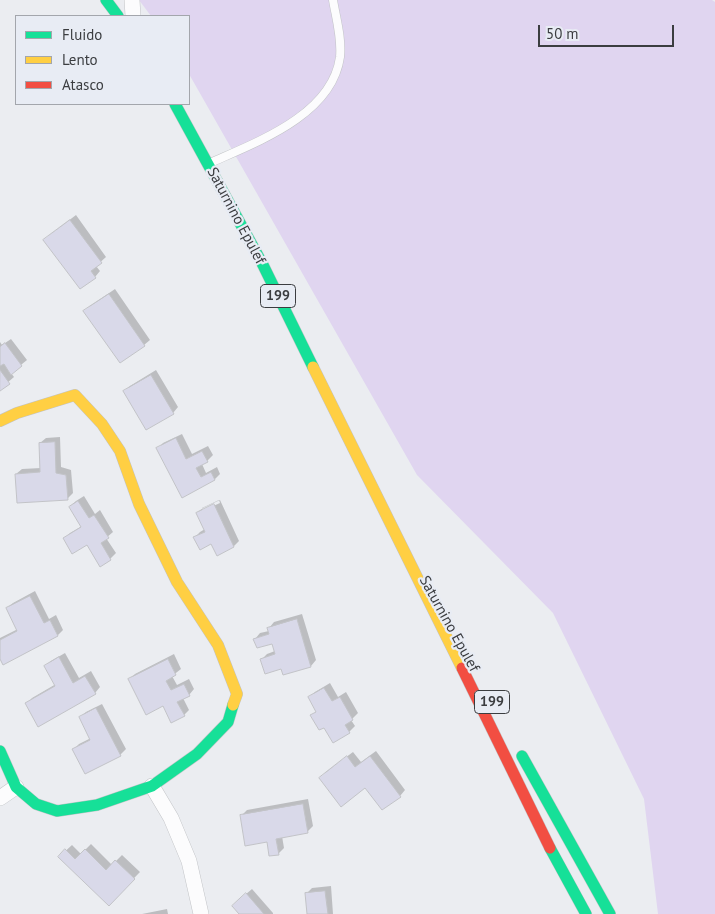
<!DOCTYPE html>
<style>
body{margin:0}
#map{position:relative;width:715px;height:914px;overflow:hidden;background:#ebedf1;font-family:"PT Sans",sans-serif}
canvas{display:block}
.legend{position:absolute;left:15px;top:15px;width:175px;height:90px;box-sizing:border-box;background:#e8ecf4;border:1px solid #a3a6ac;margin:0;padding:6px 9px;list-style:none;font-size:15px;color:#3b3d40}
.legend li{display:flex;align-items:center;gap:10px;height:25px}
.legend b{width:25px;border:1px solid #a3a6ac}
.scale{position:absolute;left:538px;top:25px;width:136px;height:22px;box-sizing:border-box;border:2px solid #3b3d40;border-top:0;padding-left:6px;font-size:15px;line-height:18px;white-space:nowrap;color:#3b3d40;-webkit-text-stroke:4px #e8ecf4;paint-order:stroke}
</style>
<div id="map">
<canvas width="715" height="914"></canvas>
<ul class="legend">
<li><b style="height:6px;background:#16e098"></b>Fluido</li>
<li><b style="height:6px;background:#ffcf43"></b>Lento</li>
<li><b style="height:6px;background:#f24e42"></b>Atasco</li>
</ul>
<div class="scale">50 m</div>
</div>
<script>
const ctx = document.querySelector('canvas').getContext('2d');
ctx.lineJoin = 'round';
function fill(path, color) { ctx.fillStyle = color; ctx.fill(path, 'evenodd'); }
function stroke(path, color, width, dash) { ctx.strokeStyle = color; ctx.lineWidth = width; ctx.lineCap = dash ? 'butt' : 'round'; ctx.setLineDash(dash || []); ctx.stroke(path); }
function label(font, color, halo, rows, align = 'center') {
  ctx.font = font + ' "PT Sans",sans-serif'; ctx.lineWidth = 4.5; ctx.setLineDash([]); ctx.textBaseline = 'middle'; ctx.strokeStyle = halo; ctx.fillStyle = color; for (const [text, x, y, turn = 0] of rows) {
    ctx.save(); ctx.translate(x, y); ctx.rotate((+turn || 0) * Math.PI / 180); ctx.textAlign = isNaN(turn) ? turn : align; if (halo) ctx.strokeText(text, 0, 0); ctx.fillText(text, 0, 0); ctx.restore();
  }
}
const green = new Path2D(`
 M139 0H712L715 2V914H658L644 799 553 613 417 475 189 74V16H151Z`);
const shadow = new Path2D(`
 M76 215 106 257 96 266 100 271 95 277 45 240 51 234Z
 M115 289 150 340 144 345 120 362 85 312 90 306Z
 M11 339 27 360 11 373 14 377 0 389V342L2 345Z
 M156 370 178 407 173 413 125 391 130 386Z
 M182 434 192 454 208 446 213 455 207 461 202 464 206 473 217 467 220 474 215 479 182 496 158 449 163 443Z
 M60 437 61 467 71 470 73 493 67 499 16 474 22 469 41 468 40 443 46 438Z
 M84 496 95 514 100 510 113 532 106 538 116 553 110 559 87 543 64 539 70 533 82 526 70 507 76 501Z
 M220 500 239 541 234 546 217 554 212 543 195 537 200 532 205 529 197 513 203 508ZM219 500 220 503 202 511V508Z
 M35 591 49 619 56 615 63 630 58 635 0 656V638L18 629 7 608 13 603Z
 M302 614 316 660 311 666 284 673 282 667 262 659 267 654 275 651 273 642 255 639 260 633 269 631V628L274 622Z
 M65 653 79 678 91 671 100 687 95 693 27 704 32 698 56 684 45 667 51 661Z
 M174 654 181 669 172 676 177 685 189 679 194 689 189 695 183 698 189 710 184 715 163 704 130 679 135 674Z
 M330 683 338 697 346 692 358 713 351 720 355 726 349 732 324 726 312 716 317 711 309 698 315 692Z
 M102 704 126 749 120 755 73 750 79 744 91 738 80 718 86 712Z
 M376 751 405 790 400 796 366 787 321 778 326 772 353 752 361 762Z
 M308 799 313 826 307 832 282 836 284 848 278 854 268 841 241 816 247 810Z
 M91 844 112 865 122 855 140 872 109 904 60 856 72 845 81 854Z
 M331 886 333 914H308L307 893 312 888Z
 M252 889 273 913V914H241L239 900Z
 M167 909 168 914H142Z`);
const building = new Path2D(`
 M70 220 102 263 91 271 96 278 80 289 43 240Z
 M109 294 145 346 120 363 83 311Z
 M5 343 22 366 11 375 4 364 0 366V347Z
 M0 370 10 384 0 391Z
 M151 375 174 414 146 430 123 391Z
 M176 438 186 459 202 451 208 462 196 468 201 477 211 472 215 480 182 498 156 448Z
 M55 442 56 473 66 475 68 500 17 503 15 474 40 472 39 443Z
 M78 501 89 518 94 515 109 538 101 543 111 560 100 567 87 545 72 554 63 538 81 527 69 507Z
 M214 504 234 547 217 556 211 544 200 550 193 537 205 532 196 513Z
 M30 596 44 623 50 620 58 636 3 665 0 659V640L17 631 6 608Z
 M297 619 311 667 283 675 281 669 265 674 260 659 275 654 272 644 257 648 253 639 269 634 267 628Z
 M59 657 73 683 85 676 96 694 38 727 25 703 55 686 44 666Z
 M168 659 176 675 166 681 171 690 184 684 190 696 177 702 185 716 171 723 163 706 146 715 128 679Z
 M324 688 332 701 340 697 353 720 345 725 350 733 333 743 324 728 319 730 310 715 316 712 308 697Z
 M96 708 121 756 85 774 72 749 90 740 79 717Z
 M347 756 355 767 370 756 401 797 382 810 365 788 341 807 319 778Z
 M303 804 308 833 276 839 279 855 269 856 267 842 245 846 240 815Z
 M65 849 75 859 85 849 106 870 115 860 135 879 109 906 58 857Z
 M325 891 328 914H307L305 893Z
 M246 893 264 914H239L232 906Z`);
const lane = new Path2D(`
 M210 163C257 142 332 115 340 57 342 38 336 18 333 0`);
const street = new Path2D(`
 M132 0 133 16
 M152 786 171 818 189 861 201 914
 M0 798 16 787`);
const fast = new Path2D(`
 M106 0 118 16
 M175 104 263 265 313 367
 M0 751 16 787 36 804 57 811 97 805 152 786 197 754 228 722 233 705
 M522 756 610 914
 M550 848 586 914`);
const slow = new Path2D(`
 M313 367 462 668
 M0 421 17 413 75 395 102 424 120 451 139 504 177 582 218 645 237 694 233 705`);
const jam = new Path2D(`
 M462 668 550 848`);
const shields = [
 [278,296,35],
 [492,702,35]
];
const shieldNames = [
 ["199",278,296],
 ["199",492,702]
];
const streetNames = [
 ["Saturnino Epulef",236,216,62],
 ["Saturnino Epulef",449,624,61]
];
fill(green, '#e0d5f0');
fill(shadow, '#0003');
fill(building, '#d9d9e9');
stroke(building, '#c2c3c7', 1);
stroke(lane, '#c1c3c6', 9);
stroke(street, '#c1c3c6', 16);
stroke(fast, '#c1c3c6', 12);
stroke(slow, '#c1c3c6', 12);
stroke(jam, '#c1c3c6', 12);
stroke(lane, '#fcfcfd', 8);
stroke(street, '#fcfcfd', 15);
stroke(fast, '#16e098', 11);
stroke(slow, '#ffcf43', 11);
stroke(jam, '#f24e42', 11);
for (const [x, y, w] of shields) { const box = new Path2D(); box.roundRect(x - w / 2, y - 11.5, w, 23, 4); ctx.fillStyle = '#e8ecf4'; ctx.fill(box); stroke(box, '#3b3d40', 1); }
label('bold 14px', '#3b3d40', null, shieldNames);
label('15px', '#3b3d40', '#e8ecf4', streetNames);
</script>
